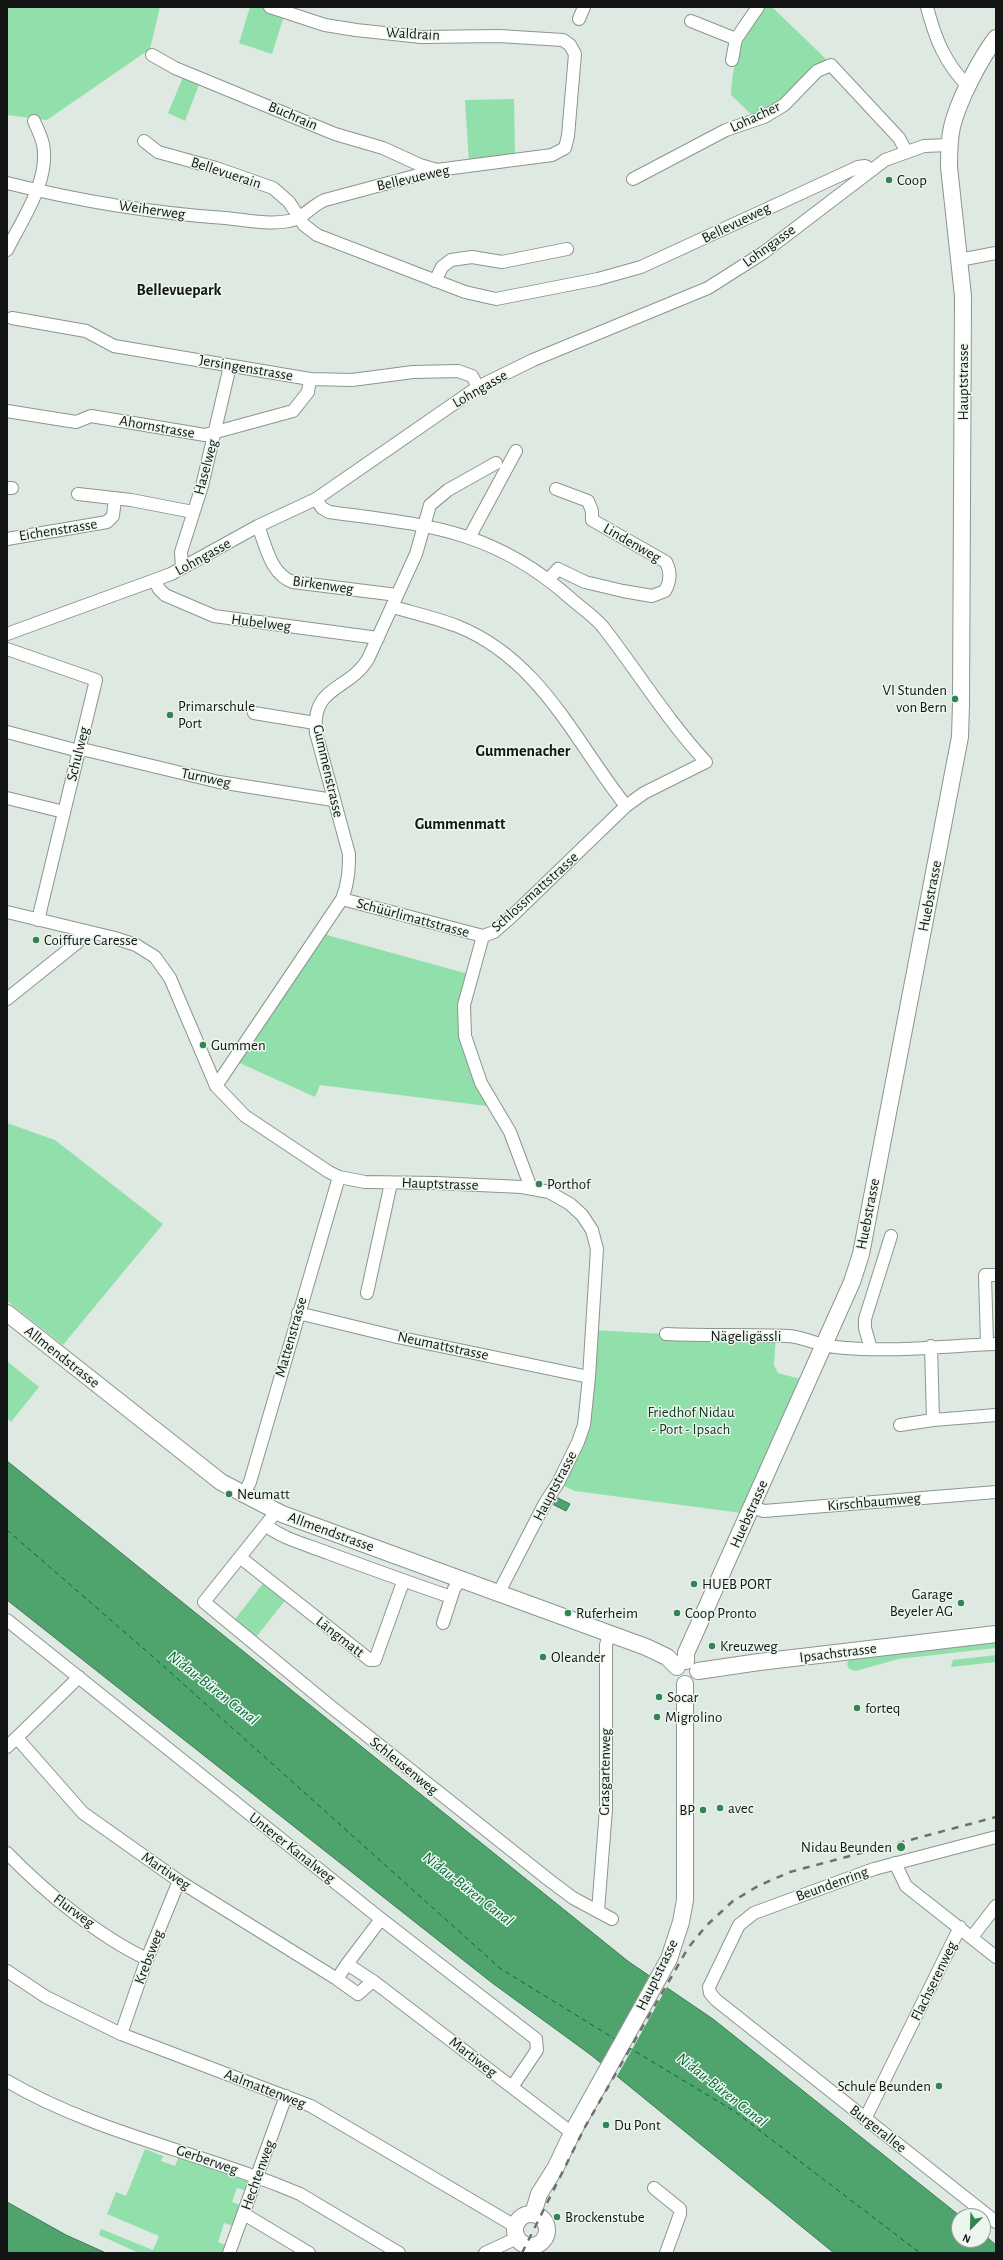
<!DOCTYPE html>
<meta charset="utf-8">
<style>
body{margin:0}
#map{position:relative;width:1003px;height:2260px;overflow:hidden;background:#dee9e1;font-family:"Alegreya Sans",sans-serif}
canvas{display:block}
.frame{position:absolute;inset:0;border:8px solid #131614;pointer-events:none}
.north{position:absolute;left:951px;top:2208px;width:40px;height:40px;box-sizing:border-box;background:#ecf6ee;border:1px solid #959c97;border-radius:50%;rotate:203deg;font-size:11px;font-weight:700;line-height:16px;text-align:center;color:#131614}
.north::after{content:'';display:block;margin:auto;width:14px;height:18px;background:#338353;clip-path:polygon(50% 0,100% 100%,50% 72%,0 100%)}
</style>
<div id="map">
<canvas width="1003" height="2260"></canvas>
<div class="frame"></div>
<div class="north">N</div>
</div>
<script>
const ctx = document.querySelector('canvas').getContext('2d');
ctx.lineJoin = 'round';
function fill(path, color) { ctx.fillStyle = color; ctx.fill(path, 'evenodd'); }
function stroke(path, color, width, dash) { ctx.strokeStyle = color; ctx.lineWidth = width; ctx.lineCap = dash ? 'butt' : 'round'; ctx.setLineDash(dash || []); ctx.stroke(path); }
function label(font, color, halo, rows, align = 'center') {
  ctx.font = font + ' "Alegreya Sans",sans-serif'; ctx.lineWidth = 3; ctx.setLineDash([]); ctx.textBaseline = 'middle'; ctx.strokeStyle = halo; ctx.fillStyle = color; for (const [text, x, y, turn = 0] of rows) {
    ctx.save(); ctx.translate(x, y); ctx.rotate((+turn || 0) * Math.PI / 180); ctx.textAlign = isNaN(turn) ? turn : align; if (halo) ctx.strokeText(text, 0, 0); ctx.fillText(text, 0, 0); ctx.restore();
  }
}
const green = new Path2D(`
 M7 7H160L150 49 47 120 7 115Z
 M250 7H261L284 16 272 54 239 43Z
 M762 7H772L827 60 776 108 754 117 731 95C733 58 741 37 762 7Z
 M184 75 200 82 185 121 168 113Z
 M514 99 515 156 469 164 465 100Z
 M342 899 327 935 472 975 465 1036 495 1107 320 1085 315 1097 233 1060Z
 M7 1123 55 1140 163 1224 63 1345 7 1301Z
 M592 1330 666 1334 776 1336 774 1365 778 1373 804 1380 749 1514 575 1491 558 1483 578 1442Z
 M8 1362 39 1387 11 1422 7 1418Z
 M265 1581 287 1598 253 1641 232 1623Z
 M996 1639V1648L898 1659 856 1671 849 1669 847 1664 849 1660Z
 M996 1655V1662L951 1667 953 1660Z
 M145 2149 163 2156 161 2161 175 2166 179 2156 245 2178 249 2185 247 2191 237 2188 232 2202 240 2205 234 2226 224 2223 218 2242 227 2246 224 2253H139L99 2235 101 2229 153 2250 159 2236 107 2214 116 2192 126 2196Z`);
const water = new Path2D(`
 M7 1461 629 1962 713 2019 960 2216 959 2240H983V2234L996 2245V2253H834L591 2055 491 1982 7 1600Z
 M558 1498 570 1504 566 1511 554 1505Z
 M7 2202 66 2235 106 2253H7Z`);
const pier = new Path2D(`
 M650 1975 667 1987 616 2078 600 2065Z`);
const ferry = new Path2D(`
 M7 1530 151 1655 501 1969 615 2039
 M628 2047 734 2111 920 2253`);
const minor = new Path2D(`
 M927 7C935 38 945 64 969 87
 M579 19 584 7
 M691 21 736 39
 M152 55 175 68 335 134 383 148 420 165 437 170
 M732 60 736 39 758 7
 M144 141 158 152 216 168 273 188 289 202 304 225 317 235 465 292 496 299 598 279 641 267 858 167 865 166 871 169
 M633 179 726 130 764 117 784 105 817 71 831 65 899 138 906 151
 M7 183C79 201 152 213 225 218 246 220 269 225 289 221 303 219 312 205 325 200L437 170 552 155 565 148 568 136 575 54 570 45 563 40 499 36 421 37 356 30 325 25 270 7
 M7 250C23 218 50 180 43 144 41 136 37 128 34 121
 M959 260 996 253
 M435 281 442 267 451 260 472 257 502 262 567 249
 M12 318 86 331 114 346 310 379 352 380 413 372 458 371 472 376 478 387
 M7 411 76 422 91 416 205 435 293 411 308 392 310 379
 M7 488H12
 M78 494 131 500 193 512
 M316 499 322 508 329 512C426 525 492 529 569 597 580 607 594 616 603 627 638 672 667 720 706 762L644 793 626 806 510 918 494 932 483 936
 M258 526C266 546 271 575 293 582L397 595
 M470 536 516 451
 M7 539 107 522 113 516 115 498
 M182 568 181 552 202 486 230 366
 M549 579 558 569 585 582 623 591 652 596 665 591C671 581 671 572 666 562L592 520V511L588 501 556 489
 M155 581 159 589 165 595 214 616 378 638
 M393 607C414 613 436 618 457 626 540 659 574 740 626 806
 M7 634 171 574 258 526 316 499 478 387 533 360 708 288 763 253 885 160 924 146 949 145
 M7 649 96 680 38 920
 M254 713 315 723
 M7 732 79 751 86 750 219 782 333 800
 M7 798 64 812
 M342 899 483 936
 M7 912 115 938 136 945 155 957 170 978 216 1086 245 1116 329 1172 339 1177 365 1182 435 1183 522 1187 549 1192 570 1204 582 1215 592 1230 597 1249 589 1377 584 1425 578 1442 558 1483 545 1503 498 1594
 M483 936 464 1005 465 1036 481 1083 510 1132 531 1188
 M7 999 78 942 82 930
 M216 1086 342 899C348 884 349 871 349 854L316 733C311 685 349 691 368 659L416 554 430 505 448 490 496 463
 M367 1293 391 1183
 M298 1313 397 1337 589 1377
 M666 1334C707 1336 747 1334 788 1336 805 1337 819 1346 835 1347 888 1353 943 1346 996 1344
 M987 1344 985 1275H996
 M931 1346 933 1420 996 1415
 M871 1349 865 1328V1319L891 1236
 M900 1425 933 1420
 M243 1496 250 1482 339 1177
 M752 1507 764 1511 996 1492
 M276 1512 204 1602 330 1706 549 1880 573 1898 612 1919
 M267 1526C283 1539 308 1545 328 1553 369 1568 410 1583 451 1597
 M241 1558 370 1660H375L403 1582
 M7 1620 381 1919 536 2039 537 2050 512 2087
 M443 1623 454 1589 460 1580
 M17 1738 83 1813 179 1881 337 1979 358 1994 373 1981
 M7 1747 79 1677
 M996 1837 874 1869 754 1913 739 1925 709 1987 710 1993 716 2000 996 2222
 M7 1853C45 1892 98 1936 147 1959
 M895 1863 906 1886 996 1957
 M598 1911 606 1809V1645L609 1634
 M972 1937 996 1906
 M347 1964 381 1919
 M7 1971 46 1997 121 2034 311 2106 515 2226
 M337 1979 347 1964 373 1981 572 2133
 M121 2034 147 1959 179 1881
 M7 2081C88 2129 190 2151 278 2185L300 2194 399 2253
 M865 2119 960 1927
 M654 2188 680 2209V2214L666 2253
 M244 2214 309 2253
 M229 2253 286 2096
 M485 2253 517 2238`);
const major = new Path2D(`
 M7 1313 221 1482 282 1514 646 1647 667 1657 677 1667
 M686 1661V1653L695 1633 852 1282 861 1254 954 768 960 737 961 704 963 296 949 167C949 153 949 140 952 127 958 101 980 59 996 38
 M698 1671 759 1662 996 1634
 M515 2230a16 16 0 1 1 32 0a16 16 0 1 1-32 0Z
 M533 2214 539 2194 556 2167 572 2133 669 1959 681 1922 685 1900V1684`);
const rail = new Path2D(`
 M522 2253 585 2127 688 1948 706 1926 733 1901 758 1886 790 1872 996 1817`);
const markers = [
 [889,180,4,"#338353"],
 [955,699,4,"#338353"],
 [170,715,4,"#338353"],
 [36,940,4,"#338353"],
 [203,1045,4,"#338353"],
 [539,1184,4,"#338353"],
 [229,1494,4,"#338353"],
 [694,1584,4,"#338353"],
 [961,1603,4,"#338353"],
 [568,1613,4,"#338353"],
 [677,1613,4,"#338353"],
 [712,1646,4,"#338353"],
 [543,1657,4,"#338353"],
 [659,1697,4,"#338353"],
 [857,1708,4,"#338353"],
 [657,1717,4,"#338353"],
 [720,1808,4,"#338353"],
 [703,1810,4,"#338353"],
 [901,1847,5,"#338353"],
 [939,2086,4,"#338353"],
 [606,2125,4,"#338353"],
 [557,2217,4,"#338353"]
];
const streetNames = [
 ["Waldrain",413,34,3],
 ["Buchrain",293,116,23],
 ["Lohacher",755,117,-25],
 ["Bellevuerain",226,173,18],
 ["Bellevueweg",413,178,-13],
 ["Weiherweg",152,210,8],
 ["Bellevueweg",736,223,-26],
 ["Lohngasse",769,246,-36],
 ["Jersingenstrasse",246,368,10],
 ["Hauptstrasse",963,382,-90],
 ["Lohngasse",480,389,-30],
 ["Ahornstrasse",157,427,10],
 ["Haselweg",206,467,-75],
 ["Eichenstrasse",58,530,-9],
 ["Lindenweg",632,543,30],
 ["Lohngasse",203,557,-29],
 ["Birkenweg",323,585,8],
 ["Hubelweg",261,623,7],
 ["Schulweg",78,754,-76],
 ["Gummenstrasse",328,771,77],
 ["Turnweg",206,778,12],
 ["Schlossmattstrasse",535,892,-42],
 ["Huebstrasse",930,896,-79],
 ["Schüürlimattstrasse",413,918,15],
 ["Hauptstrasse",440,1184,2],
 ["Huebstrasse",868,1214,-79],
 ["Nägeligässli",746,1336],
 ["Mattenstrasse",291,1337,-74],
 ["Neumattstrasse",443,1346,12],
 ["Allmendstrasse",62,1357,38],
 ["Hauptstrasse",555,1486,-62],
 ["Kirschbaumweg",874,1502,-5],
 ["Huebstrasse",749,1514,-66],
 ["Allmendstrasse",331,1532,20],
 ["Längmatt",340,1637,38],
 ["Ipsachstrasse",838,1653,-7],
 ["Schleusenweg",404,1766,39],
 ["Grasgartenweg",605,1772,-89],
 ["Unterer Kanalweg",292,1848,38],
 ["Martiweg",166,1871,34],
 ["Beundenring",832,1884,-20],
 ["Flurweg",74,1911,36],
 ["Krebsweg",149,1957,-69],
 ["Hauptstrasse",657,1975,-64],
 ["Flachserenweg",934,1981,-64],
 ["Martiweg",473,2057,38],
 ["Aalmattenweg",265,2089,21],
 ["Burgerallee",878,2129,38],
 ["Gerberweg",207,2160,19],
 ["Hechtenweg",258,2175,-70]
];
const poiNames = [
 ["Coop",897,180],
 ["VI Stunden",947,690,"right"],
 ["von Bern",947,707,"right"],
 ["Primarschule",178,706],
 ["Port",178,723],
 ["Coiffure Caresse",44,940],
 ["Gummen",211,1045],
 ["Porthof",547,1184],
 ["Neumatt",237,1494],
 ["HUEB PORT",702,1584],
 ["Garage",953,1594,"right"],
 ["Beyeler AG",953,1611,"right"],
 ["Ruferheim",576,1613],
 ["Coop Pronto",685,1613],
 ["Kreuzweg",720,1646],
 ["Oleander",551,1657],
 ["Socar",667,1697],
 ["forteq",865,1708],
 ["Migrolino",665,1717],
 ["avec",728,1808],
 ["BP",695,1810,"right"],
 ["Nidau Beunden",892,1847,"right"],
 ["Schule Beunden",931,2086,"right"],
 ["Du Pont",614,2125],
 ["Brockenstube",565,2217]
];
const parkNames = [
 ["Friedhof Nidau",691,1412],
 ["- Port - Ipsach",691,1429]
];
const neighbourhoodNames = [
 ["Bellevuepark",179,290],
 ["Gummenacher",523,751],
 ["Gummenmatt",460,824]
];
const waterNames = [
 ["Nidau-Büren Canal",213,1688,38],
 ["Nidau-Büren Canal",468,1889,38],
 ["Nidau-Büren Canal",722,2090,38]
];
fill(green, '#91e0ab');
fill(water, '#4fa46e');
stroke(water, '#3d7953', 1);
fill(pier, '#dee9e1');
stroke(ferry, '#006a38', 1, [5, 4]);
stroke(minor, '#8c958e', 14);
stroke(major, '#8c958e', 18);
stroke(minor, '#fff', 12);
stroke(major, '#fff', 16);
stroke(rail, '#6b716d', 2.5, [7, 7]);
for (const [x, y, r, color] of markers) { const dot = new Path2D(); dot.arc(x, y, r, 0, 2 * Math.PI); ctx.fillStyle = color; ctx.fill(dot); stroke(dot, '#ecf6ee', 1.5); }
label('15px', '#131614', '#ecf6ee', streetNames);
label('15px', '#131614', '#ecf6ee', poiNames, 'left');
label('15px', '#113620', '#ecf6ee', parkNames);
label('bold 16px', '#131614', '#ecf6ee', neighbourhoodNames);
label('italic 16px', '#006a38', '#ecf6ee', waterNames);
</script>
